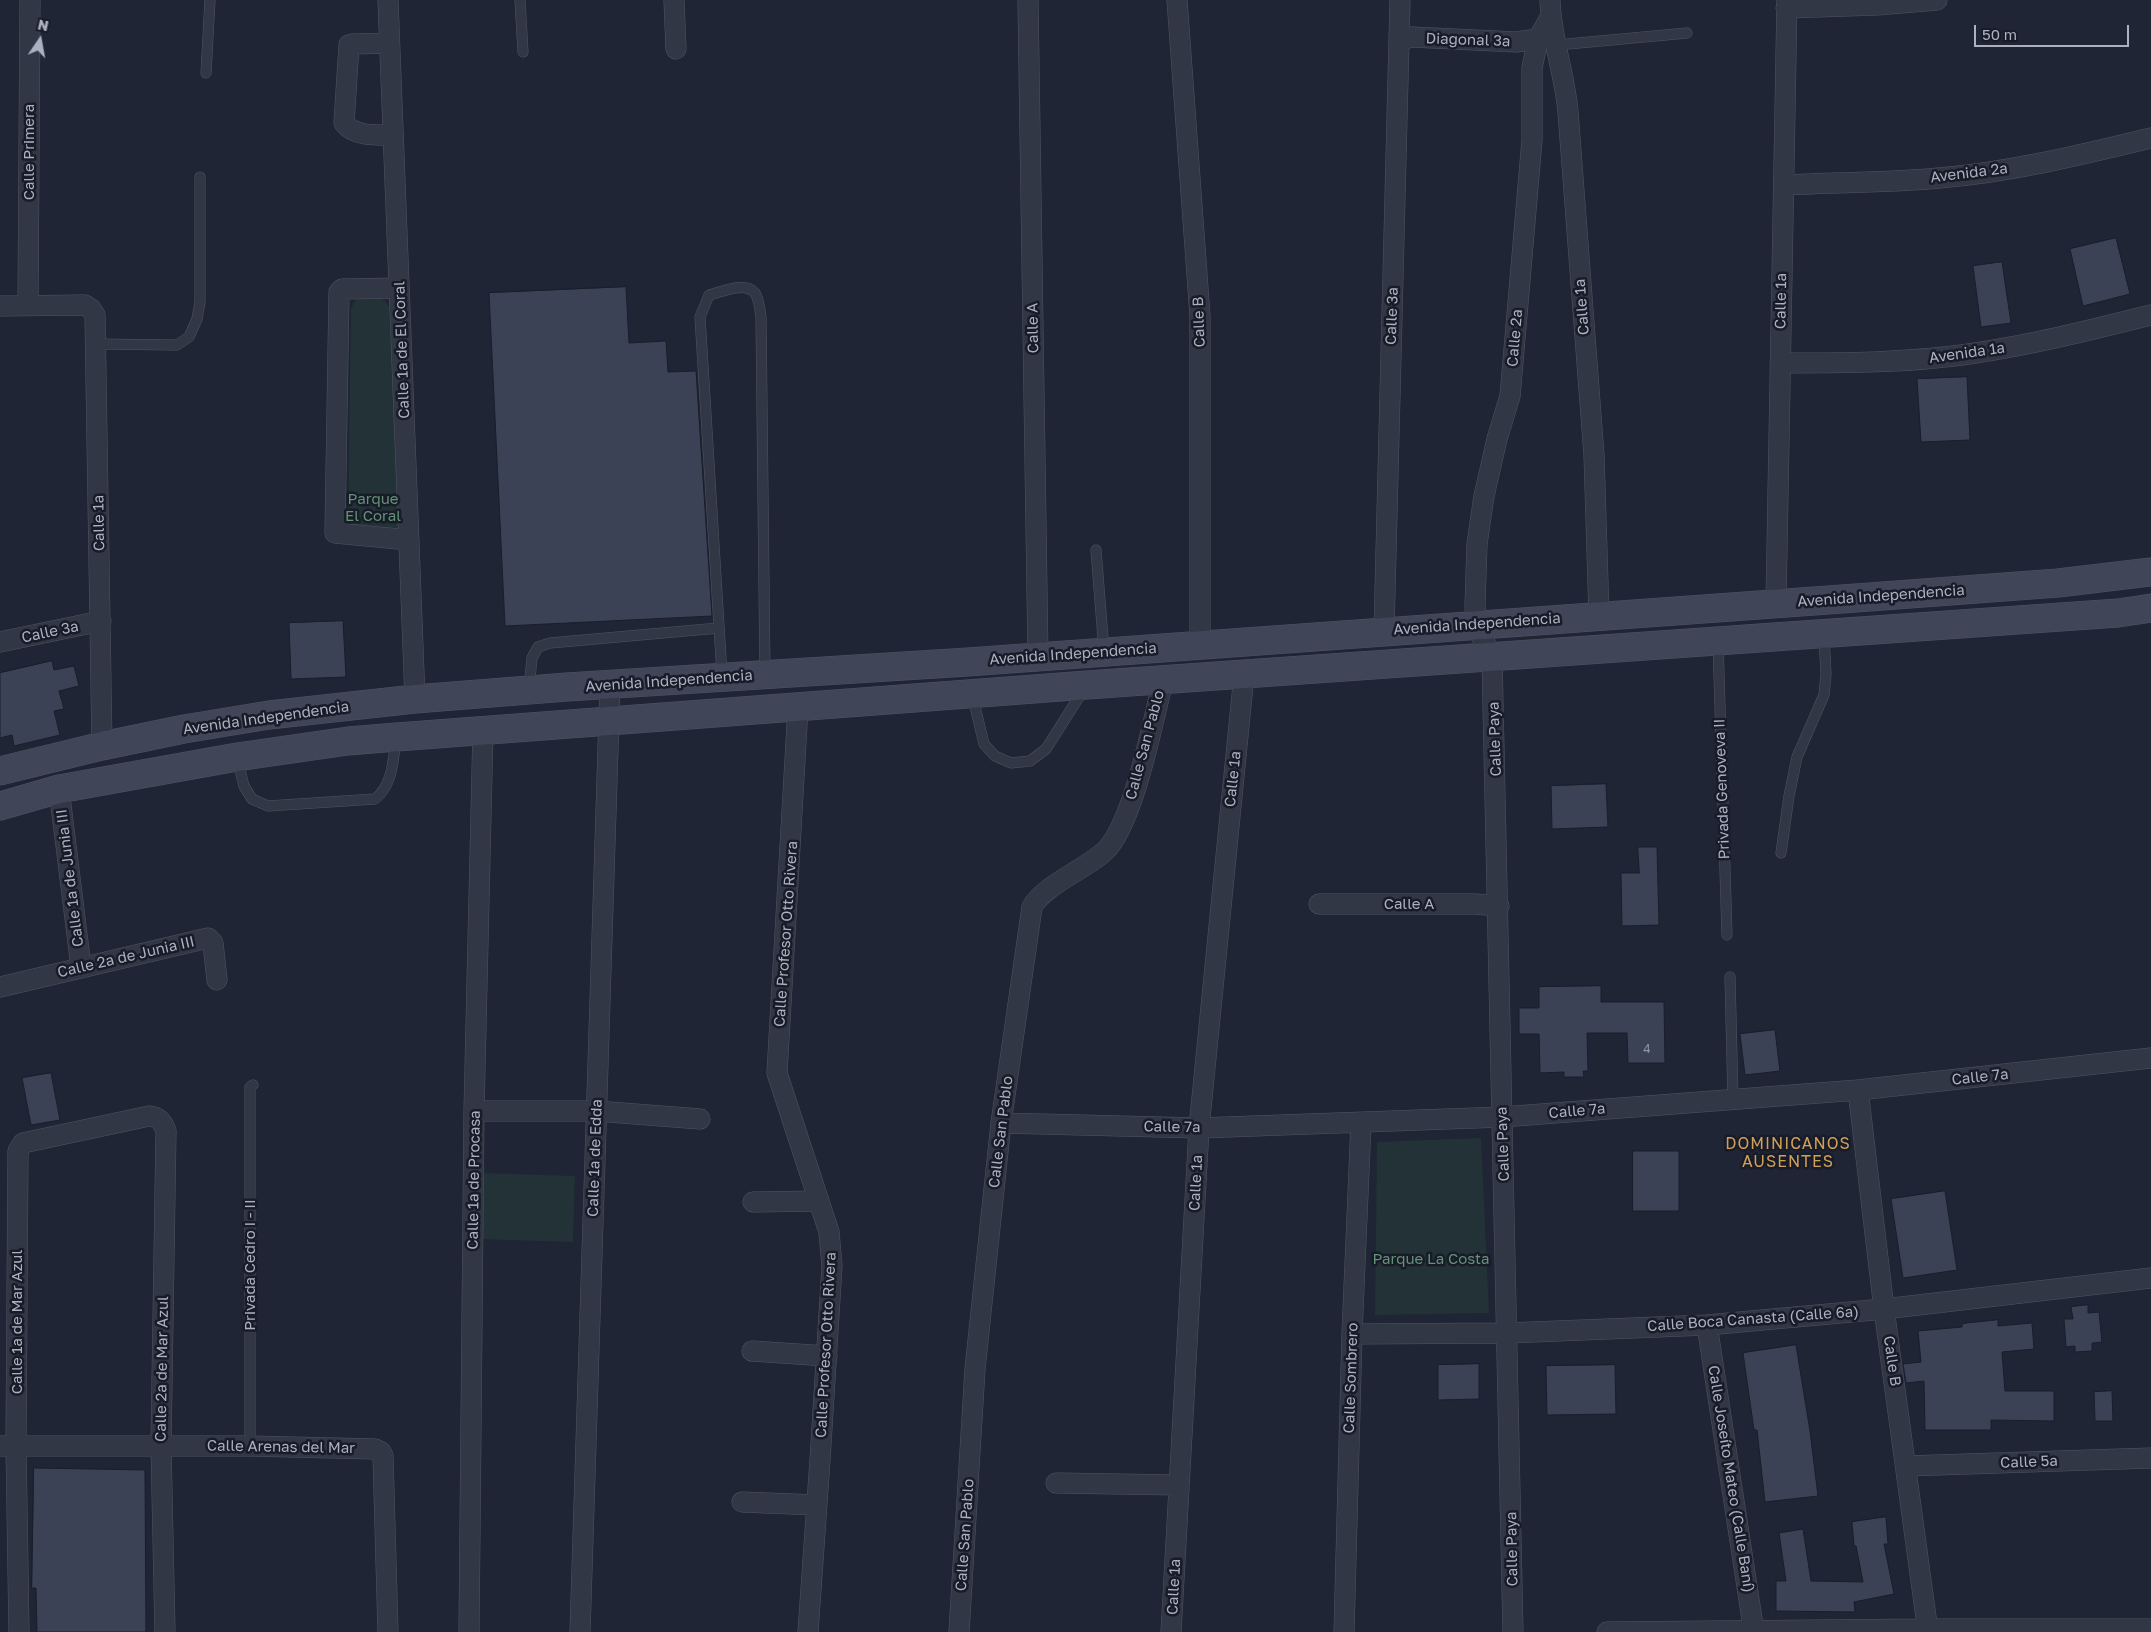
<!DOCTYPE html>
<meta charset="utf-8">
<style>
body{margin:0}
#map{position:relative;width:2151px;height:1632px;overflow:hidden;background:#1f2534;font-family:"Golos Text",sans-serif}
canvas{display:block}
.north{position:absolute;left:15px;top:15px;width:50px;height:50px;-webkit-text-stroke:4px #181c29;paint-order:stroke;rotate:12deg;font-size:14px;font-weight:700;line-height:20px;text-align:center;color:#acb1c2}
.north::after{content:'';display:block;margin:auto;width:18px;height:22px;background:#acb1c2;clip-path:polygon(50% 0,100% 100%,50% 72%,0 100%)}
.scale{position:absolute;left:1974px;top:25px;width:155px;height:22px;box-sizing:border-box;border:2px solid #acb1c2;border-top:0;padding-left:6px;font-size:15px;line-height:18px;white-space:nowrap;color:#acb1c2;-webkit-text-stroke:4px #181c29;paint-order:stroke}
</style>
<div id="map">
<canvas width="2151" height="1632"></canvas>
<div class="north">N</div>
<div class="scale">50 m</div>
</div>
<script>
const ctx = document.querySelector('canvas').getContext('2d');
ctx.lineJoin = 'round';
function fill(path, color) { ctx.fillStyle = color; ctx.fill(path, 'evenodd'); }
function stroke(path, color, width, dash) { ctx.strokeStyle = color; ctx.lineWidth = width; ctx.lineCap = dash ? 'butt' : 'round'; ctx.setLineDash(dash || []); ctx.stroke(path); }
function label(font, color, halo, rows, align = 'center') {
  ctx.font = font + ' "Golos Text",sans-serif'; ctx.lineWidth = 5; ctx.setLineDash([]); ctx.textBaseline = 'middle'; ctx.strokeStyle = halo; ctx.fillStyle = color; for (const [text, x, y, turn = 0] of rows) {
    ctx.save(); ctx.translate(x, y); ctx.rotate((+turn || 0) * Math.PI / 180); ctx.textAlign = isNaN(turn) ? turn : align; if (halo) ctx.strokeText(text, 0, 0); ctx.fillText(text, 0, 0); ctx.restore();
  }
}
const green = new Path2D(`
 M379 297 385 301 389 307 400 527 397 532 351 527 348 520 351 308 357 298Z
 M1481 1138 1489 1313 1375 1315 1377 1142Z
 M480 1173 575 1176 573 1242 478 1239Z`);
const building = new Path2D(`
 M2116 238 2130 294 2083 306 2070 249Z
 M2002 262 2011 323 1981 327 1973 266Z
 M626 287 629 343 666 341 668 372 696 371 712 616 505 626 489 293Z
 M1967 377 1970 440 1921 442 1917 379Z
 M343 621 346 677 291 679 289 623Z
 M52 661 54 670 74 666 79 686 59 691 64 709 54 711 60 735 14 746 12 735 0 738V673Z
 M1606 784 1608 827 1552 829 1551 786Z
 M1638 847H1657L1659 925 1622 926 1621 873H1639Z
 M1601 986V1002H1664L1665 1063H1628L1627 1033H1587L1588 1071H1583L1584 1077H1564V1072L1540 1073 1539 1034H1519V1008H1539V987Z
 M1775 1030 1780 1071 1745 1075 1740 1034Z
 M51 1073 60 1120 31 1125 22 1078Z
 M1633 1151H1679V1211H1633Z
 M1945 1191 1957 1270 1903 1278 1891 1199Z
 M2088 1305V1313L2099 1312 2102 1342 2092 1343V1351L2075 1352V1346L2066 1347 2064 1319H2073L2071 1307Z
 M1998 1320V1326L2032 1323 2034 1349 2002 1352 2005 1391H2054V1421L1991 1420V1430H1925L1924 1381 1906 1383 1903 1364 1921 1362 1918 1331 1962 1327V1324L1967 1323Z
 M1796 1345 1810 1431 1818 1496 1765 1502 1757 1430H1754L1743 1353Z
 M1479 1364V1399L1438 1400V1365Z
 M1615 1365 1616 1414 1547 1415 1546 1366Z
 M2112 1391 2113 1421H2095L2094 1392Z
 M34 1468 145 1470 146 1632H37L36 1588H32Z
 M1886 1517 1888 1544H1884L1894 1594 1854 1602 1855 1612 1776 1611V1581H1786L1779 1533 1803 1529 1811 1581 1863 1582 1856 1546H1854L1852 1522Z`);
const lane = new Path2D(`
 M520 0 523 52
 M1557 45 1687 33
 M206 73 210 0
 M96 344 177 345 189 337 197 319 200 302V177
 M1096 550 1104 651
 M1718 642 1727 935
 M722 675 700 317 709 295C721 292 745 281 755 293 759 299 760 310 761 317L765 674
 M529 689 532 658 538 647 550 643 719 628
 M972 694 984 744 995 756 1011 763 1030 761 1046 749 1084 689
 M237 758 244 786 252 799 268 806 375 799C393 785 393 760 396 739
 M1781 853 1789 796 1797 757 1824 695 1826 674 1824 635
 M1730 977 1733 1099
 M250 1446V1087L253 1085`);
const street = new Path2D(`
 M388 0 415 699
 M674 0 676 49
 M1028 0 1038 657
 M1177 0 1200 316V645
 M1550 0C1551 38 1565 75 1568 112L1594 455 1599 616
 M1786 8 1877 5 1937 0
 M1400 40 1412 37 1516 42 1538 39
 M389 43 353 44 349 45 344 123C355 137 377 135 393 135
 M1784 185C1836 182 1887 183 1939 178 2011 172 2081 155 2151 138
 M399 288 342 289 339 292 335 533 409 540
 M28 305 30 0
 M0 306 85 305 91 309 95 315 102 746
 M1780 363C1843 363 1907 363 1969 354 2031 345 2091 330 2151 315
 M1776 603 1787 0
 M1384 631 1400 0
 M0 642 101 621
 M798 707 777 1073 829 1232 832 1266 820 1460 808 1632
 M59 789 81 967
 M1319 904H1475L1499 906
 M0 987 208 938 213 943 217 980
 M1858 1090 1884 1309 1928 1632
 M474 1111H596L700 1119
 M1001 1123 1199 1128 1502 1117 1858 1090 2151 1058
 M753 1202 819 1201
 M1707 1325 1754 1632
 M1352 1334 1508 1333 1707 1325 1884 1309 2151 1278
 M752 1351 827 1356
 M0 1446H250L375 1449 381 1452 383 1456 388 1632
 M1906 1466 2151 1458
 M1056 1483 1179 1485
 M742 1502 817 1505
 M19 1632 16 1446 18 1151 23 1143 149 1116C159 1117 163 1122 166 1131L161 1445 165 1632
 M469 1632 474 1111 483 729
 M580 1632 610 685
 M959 1632 975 1369 1001 1123 1032 907C1043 886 1085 869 1104 852 1133 826 1153 721 1163 681
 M1171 1632 1199 1128 1244 675
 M1344 1632 1352 1334 1361 1123
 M1513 1632 1492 657 1476 625 1475 605 1477 544 1484 496 1497 439 1510 396 1532 140V68L1538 39 1551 16
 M1607 1632 1927 1629H2151`);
const secondary = new Path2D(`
 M0 771 102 746 184 729 269 715 415 699 567 687 968 662 1856 598 2058 583 2151 572
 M0 806 59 789 237 757 348 741 397 737 1087 685 2118 613 2151 608`);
const numberNames = [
 ["4",1647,1049]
];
const streetNames = [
 ["Diagonal 3a",1468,40,2],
 ["Calle Primera",29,152,-90],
 ["Avenida 2ª",1969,173,-7],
 ["Calle 1ª",1781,301,-89],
 ["Calle 1a",1582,307,-94],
 ["Calle 3a",1392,316,-88],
 ["Calle B",1199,322,-92],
 ["Calle A",1033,328,-91],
 ["Calle 2a",1515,338,-85],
 ["Calle 1a de El Coral",402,350,-92],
 ["Avenida 1ª",1967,353,-8],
 ["Calle 1ª",99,523,-91],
 ["Avenida Independencia",1881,596,-4],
 ["Avenida Independencia",1477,624,-4],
 ["Calle 3ª",50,632,-12],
 ["Avenida Independencia",1073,654,-4],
 ["Avenida Independencia",669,681,-4],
 ["Avenida Independencia",266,718,-8],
 ["Calle Paya",1495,739,-92],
 ["Calle San Pablo",1145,745,-75],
 ["Calle 1a",1233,779,-84],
 ["Privada Genoveva II",1722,789,-92],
 ["Calle 1a de Junia III",70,878,-97],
 ["Calle A",1409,904],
 ["Calle Profesor Otto Rivera",786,934,-86],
 ["Calle 2a de Junia III",126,957,-13],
 ["Calle 7a",1980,1077,-6],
 ["Calle 7a",1577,1111,-5],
 ["Calle 7a",1172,1127,1],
 ["Calle San Pablo",1001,1132,-83],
 ["Calle Paya",1503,1144,-92],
 ["Calle 1a de Edda",595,1158,-88],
 ["Calle 1a de Procasa",474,1180,-89],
 ["Calle 1a",1196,1183,-87],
 ["Privada Cedro I - II",250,1265,-90],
 ["Calle Boca Canasta (Calle 6a)",1753,1319,-4],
 ["Calle 1a de Mar Azul",17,1322,-90],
 ["Calle Profesor Otto Rivera",826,1345,-87],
 ["Calle B",1892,1361,82],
 ["Calle 2a de Mar Azul",162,1369,-89],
 ["Calle Sombrero",1351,1378,-88],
 ["Calle Arenas del Mar",281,1447,1],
 ["Calle 5a",2029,1462,-2],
 ["Calle Joseíto Mateo (Calle Baní)",1731,1479,81],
 ["Calle San Pablo",965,1535,-86],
 ["Calle Paya",1512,1549,-91],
 ["Calle 1a",1174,1587,-87]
];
const parkNames = [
 ["Parque",373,499],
 ["El Coral",373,516],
 ["Parque La Costa",1431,1259]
];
const neighbourhoodNames = [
 ["DOMINICANOS",1788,1144],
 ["AUSENTES",1788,1162]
];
fill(green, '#223236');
fill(building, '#3b4255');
stroke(building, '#1a1e2b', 1);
stroke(lane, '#505463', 11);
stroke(street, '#505463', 21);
stroke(secondary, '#505463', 29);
stroke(lane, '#323745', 10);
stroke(street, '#323745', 20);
stroke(secondary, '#404558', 28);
label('12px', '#9095a7', null, numberNames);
label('15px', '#acb1c2', '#181c29', streetNames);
label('15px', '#649276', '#181c29', parkNames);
ctx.letterSpacing = '1px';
label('16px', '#d0a059', '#181c29', neighbourhoodNames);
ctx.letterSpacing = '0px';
</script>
